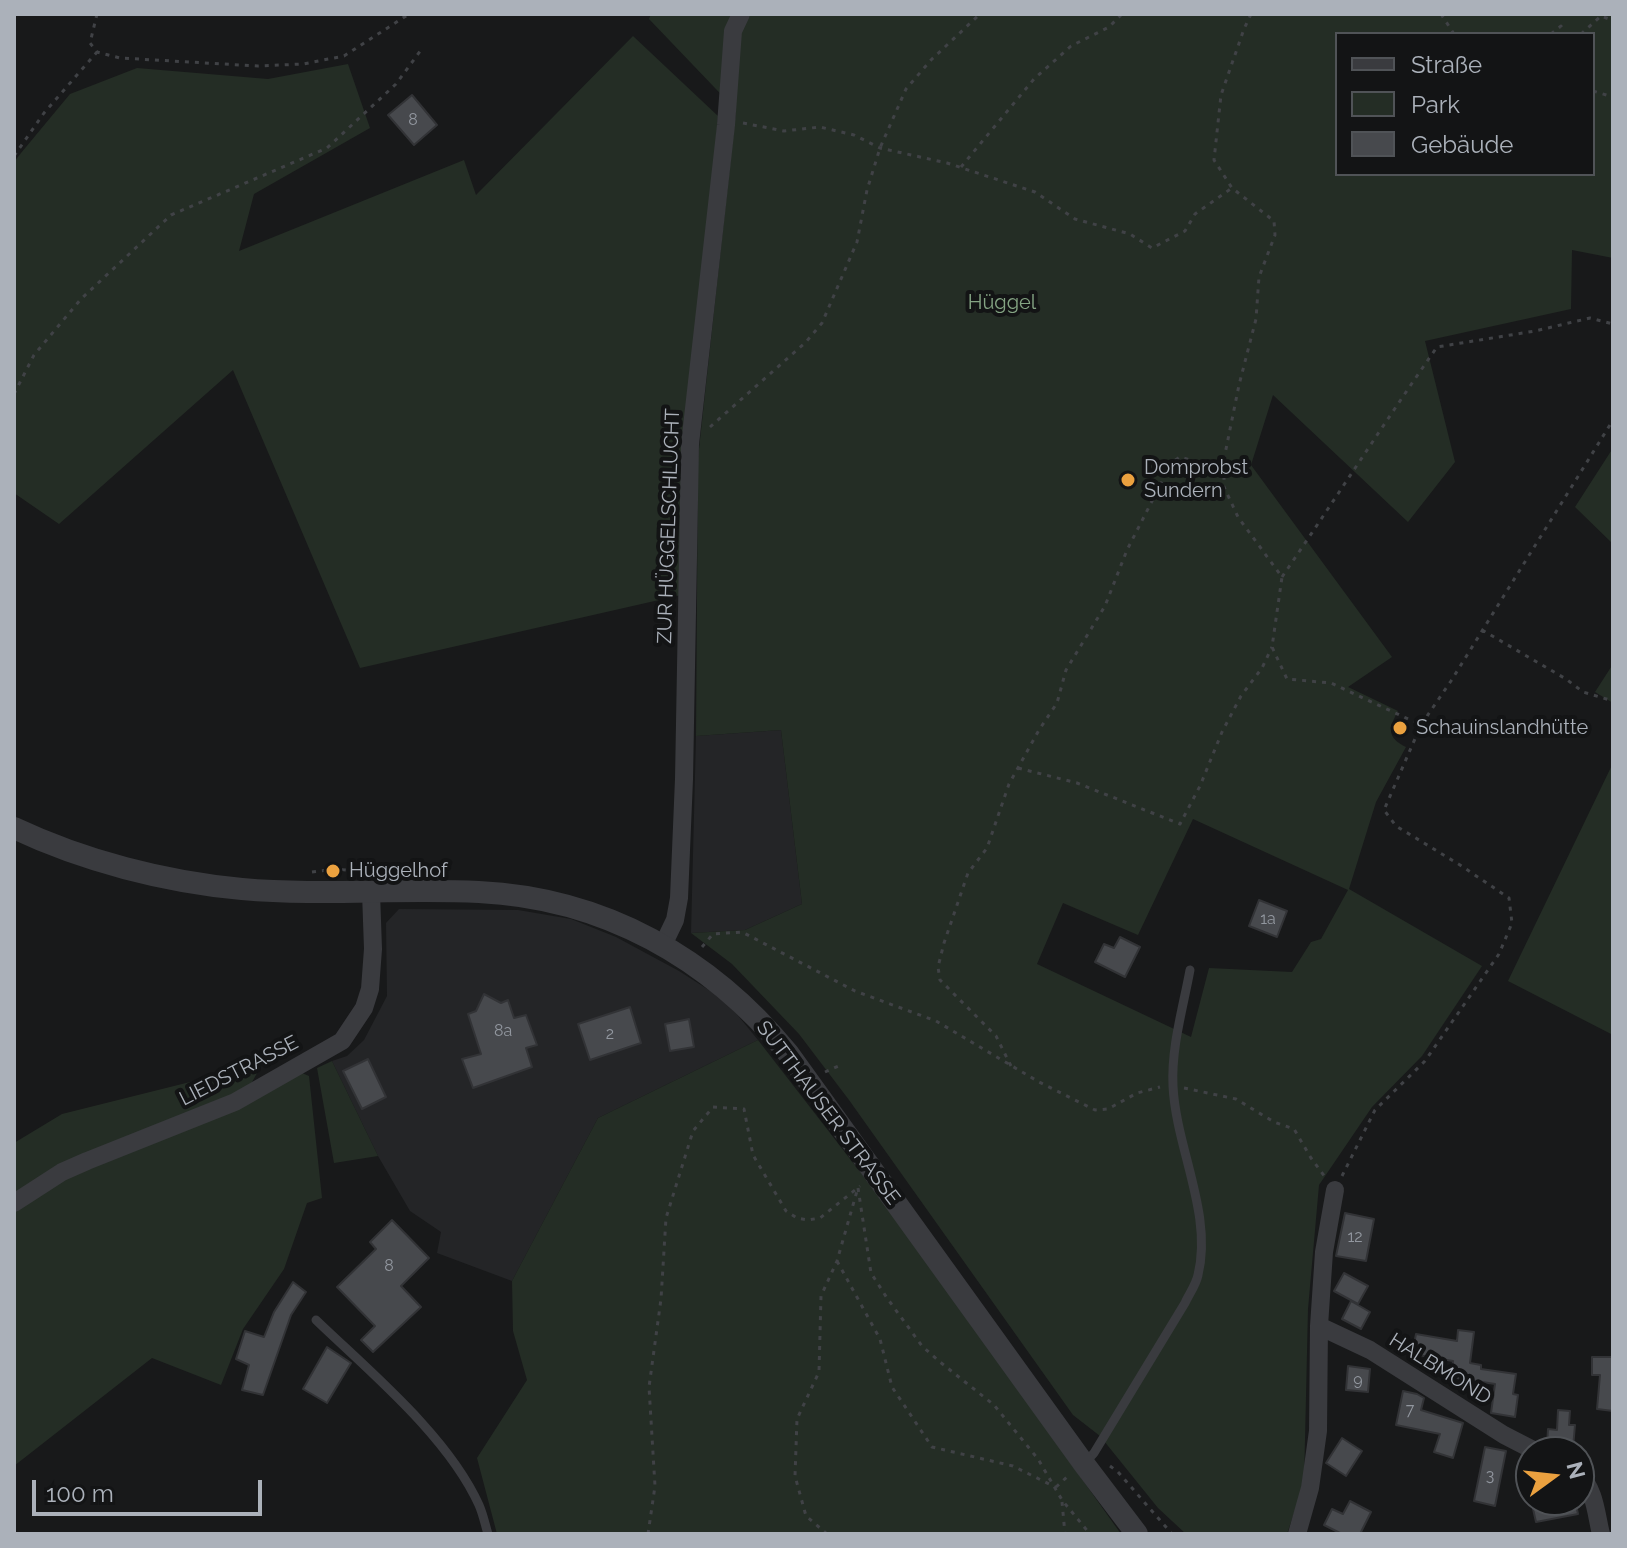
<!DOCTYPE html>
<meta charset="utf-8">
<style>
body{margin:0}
#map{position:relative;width:1627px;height:1548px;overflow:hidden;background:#18191a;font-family:Raleway,sans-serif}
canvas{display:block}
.frame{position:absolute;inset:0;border:16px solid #abb1ba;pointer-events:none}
.legend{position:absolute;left:1335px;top:32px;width:260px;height:144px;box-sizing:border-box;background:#131415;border:2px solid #505357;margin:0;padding:10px 14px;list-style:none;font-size:24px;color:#abb1ba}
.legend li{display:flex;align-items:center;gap:16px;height:40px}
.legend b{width:40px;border:2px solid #505357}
.north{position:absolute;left:1515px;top:1436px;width:80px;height:80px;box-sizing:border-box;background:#131415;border:2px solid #505357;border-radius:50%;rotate:75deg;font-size:22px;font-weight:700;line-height:32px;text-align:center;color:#abb1ba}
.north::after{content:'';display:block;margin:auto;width:28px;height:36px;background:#eba13f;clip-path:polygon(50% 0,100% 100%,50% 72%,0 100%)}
.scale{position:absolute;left:32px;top:1480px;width:230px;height:36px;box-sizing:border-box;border:4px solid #abb1ba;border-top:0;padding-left:10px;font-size:24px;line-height:28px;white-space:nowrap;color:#abb1ba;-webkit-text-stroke:6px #131415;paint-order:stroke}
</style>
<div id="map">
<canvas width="1627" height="1548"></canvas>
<div class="frame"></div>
<ul class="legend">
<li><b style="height:10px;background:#3a3b3f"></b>Straße</li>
<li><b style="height:22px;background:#242d25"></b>Park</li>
<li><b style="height:22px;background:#47494d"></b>Gebäude</li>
</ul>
<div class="north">N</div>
<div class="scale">100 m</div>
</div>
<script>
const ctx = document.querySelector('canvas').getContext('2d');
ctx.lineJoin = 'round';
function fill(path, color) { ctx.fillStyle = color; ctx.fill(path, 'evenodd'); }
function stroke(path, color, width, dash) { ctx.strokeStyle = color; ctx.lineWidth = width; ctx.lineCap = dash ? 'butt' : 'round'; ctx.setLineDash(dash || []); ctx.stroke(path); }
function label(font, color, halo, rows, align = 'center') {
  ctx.font = font + ' Raleway,sans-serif'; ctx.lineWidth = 8; ctx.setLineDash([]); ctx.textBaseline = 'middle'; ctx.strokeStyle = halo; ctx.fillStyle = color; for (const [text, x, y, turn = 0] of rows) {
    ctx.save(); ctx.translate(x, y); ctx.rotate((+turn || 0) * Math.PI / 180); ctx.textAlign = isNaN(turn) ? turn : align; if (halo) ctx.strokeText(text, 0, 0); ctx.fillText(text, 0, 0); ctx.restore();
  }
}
const built = new Path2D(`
 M781 730 802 904 745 930 691 933 696 736Z
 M399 909 518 910 571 919 616 937 679 971 726 1001 758 1040 598 1118 512 1281 437 1253 441 1232 410 1211 378 1156 332 1061 347 1056 364 1040 387 996 386 923Z`);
const green = new Path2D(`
 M651 14H1613V258L1572 250 1571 309 1425 341 1455 462 1408 522 1273 395 1251 465 1392 657 1348 687 1398 711C1389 728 1386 737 1406 747L1376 802 1349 889 1482 966 1422 1056 1372 1107 1319 1185 1308 1309 1304 1483 1287 1534H1186L1158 1508 1100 1436 1073 1415 849 1100 799 1034 732 964 691 933 745 930 802 904 781 730 696 736 698 458 736 110 649 19ZM1337 34H1593V174H1337ZM1193 819 1348 890 1321 939 1311 942 1292 972 1209 968 1191 1037 1037 964 1063 903 1138 935Z
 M633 36 718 116 681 595 360 668 233 370 59 524 14 493V162L21 153 70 94 137 68 268 79 348 64 370 128 254 194 239 251 464 160 476 195Z
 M1613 448V544L1575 507Z
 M1613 664V703L1595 692Z
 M1613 763V1035L1508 981Z
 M758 1040 899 1222 1121 1534H497L477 1458 527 1380 513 1331 512 1281 598 1118Z
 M332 1061 378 1156 334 1163 317 1068Z
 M262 1064 240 1104 302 1073 309 1076 322 1198 307 1203 284 1269 243 1329 221 1385 152 1358 14 1466V1143L62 1114Z`);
const building = new Path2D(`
 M412 95 437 125 414 145 388 115Z
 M1394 728a6 6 0 1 1 12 0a6 6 0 1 1-12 0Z
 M1259 900 1287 911 1277 937 1249 926Z
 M1120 937 1140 947 1125 977 1095 962 1104 944 1114 948Z
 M484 994 501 1003 508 1000 514 1018 526 1015 537 1045 526 1048 532 1067 473 1088 462 1059 481 1054 468 1014 476 1011Z
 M630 1007 641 1043 590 1060 578 1024Z
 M689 1019 694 1047 670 1051 665 1024Z
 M368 1059 386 1097 362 1109 343 1071Z
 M1345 1213 1374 1219 1366 1261 1336 1256Z
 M392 1220 429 1258 401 1286 421 1307 373 1352 361 1340 375 1326 337 1287 376 1249 370 1242Z
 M1344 1273 1368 1286 1358 1304 1334 1291Z
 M293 1282 306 1292 291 1315 263 1395 242 1390 249 1365 236 1359 245 1331 264 1337 274 1312Z
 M1351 1301 1370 1312 1361 1329 1342 1319Z
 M1458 1330 1474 1332 1470 1363 1481 1365V1369L1516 1374 1513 1394 1518 1395 1515 1417 1491 1413 1495 1384 1451 1377 1453 1361 1412 1354 1416 1334 1457 1341Z
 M327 1347 351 1363 327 1403 303 1389Z
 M1592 1357H1613V1411L1597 1409 1600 1375H1592Z
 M1348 1366 1370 1369 1368 1392 1346 1390Z
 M1403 1391 1417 1394 1424 1398 1421 1410 1463 1423 1453 1458 1434 1452 1440 1434 1396 1425Z
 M1558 1410 1570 1411 1569 1425H1575L1573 1448 1547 1446 1548 1429 1557 1430Z
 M1342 1438 1362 1451 1346 1476 1326 1463Z
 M1485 1447 1506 1451 1495 1506 1474 1501Z
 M1531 1500H1575L1578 1514 1536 1522Z
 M1350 1501 1371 1512 1360 1534H1342L1324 1525 1332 1509 1343 1514Z`);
const path = new Path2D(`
 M97 14 90 43 97 52 120 58 258 66 303 64 344 56 409 14
 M1251 14 1244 29 1221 95 1214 160 1232 188 1274 221 1275 235 1259 277 1256 319 1239 385 1224 459V487L1238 517 1282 577 1272 647 1287 679 1331 683 1421 725
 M1441 14 1454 34
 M1551 34 1561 26 1562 34
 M1581 34 1601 16 1609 19 1612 14
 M1593 91 1613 97
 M743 123 784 131 820 127 854 135 880 148 947 163 1035 192 1075 219 1130 234 1152 248 1185 231 1195 214 1232 188
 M14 156 44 113 97 52
 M961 167 1034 79 1071 46 1109 27 1122 14
 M14 394 34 355 81 299 171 215 327 148 396 84 421 50
 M710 427 806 342 822 323 857 242 867 190 880 148 906 89 931 60 980 14
 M1282 577C1334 501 1384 423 1437 347L1535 331 1590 318 1613 324
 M1482 630 1566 679 1583 692 1613 701
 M1018 768 1077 783 1180 824 1200 786 1222 732 1241 696 1262 668 1272 647
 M312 872 336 869 364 872
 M702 947 713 934 742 932 855 991 936 1021 1039 1082 1095 1110 1108 1109 1137 1093 1160 1087
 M1011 1066 996 1036 940 980 938 967 944 943 968 873 987 848 1009 784 1039 730 1057 703 1066 670 1105 606 1127 550 1172 462 1180 457 1208 465 1223 459
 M825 1072 843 1064
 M1184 1088 1236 1099 1274 1122 1294 1129 1311 1158 1325 1177
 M1342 1176 1375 1110 1425 1061 1499 954 1512 923 1509 898 1460 865 1396 826 1384 810 1421 725 1451 681 1613 420
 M858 1188 871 1273 887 1298 922 1346 940 1362 994 1405 1038 1459 1062 1500 1090 1534
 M837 1261 880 1339 892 1387 932 1447 1013 1466 1055 1487
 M1110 1466 1118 1472 1172 1534
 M1056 1487 1068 1476
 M1062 1502 1065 1534
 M648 1534 655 1486 649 1387 661 1299 666 1218 693 1131 713 1107 744 1109 753 1155 786 1211 797 1218 808 1220 820 1218 860 1186
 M827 1534 806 1516 795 1476 797 1419 819 1372 821 1296 837 1261 857 1191`);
const service = new Path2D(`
 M316 1320C369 1371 448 1436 479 1505 483 1514 485 1524 488 1534
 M1084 1464 1094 1453 1185 1303C1189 1294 1196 1285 1198 1275 1213 1214 1176 1148 1173 1086 1171 1048 1183 1008 1190 970`);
const minor = new Path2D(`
 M663 945 675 920 679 898 684 779 690 444 726 125 733 31 741 14
 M14 1203 62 1172 87 1161 235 1102 342 1041 364 1008 370 989 373 949 371 892
 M1319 1326 1370 1350 1504 1435 1537 1452
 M1579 1475C1595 1489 1596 1514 1601 1534
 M1297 1534 1310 1488 1318 1431 1319 1326 1324 1252 1335 1190`);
const tertiary = new Path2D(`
 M14 828C84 861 165 882 242 889 321 896 400 888 479 892 604 898 710 958 788 1053L1084 1464 1137 1534`);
const markers = [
 [1128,480,8,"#eba13f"],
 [1400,728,8,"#eba13f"],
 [333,871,8,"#eba13f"]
];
const numberNames = [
 ["8",413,120],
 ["1a",1268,919],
 ["8a",503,1031],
 ["2",610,1034],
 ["12",1355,1237],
 ["8",389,1266],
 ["9",1358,1380],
 ["7",1410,1410],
 ["3",1490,1476]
];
const parkNames = [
 ["Hüggel",1002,303]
];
const poiNames = [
 ["Domprobst",1144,468],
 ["Sundern",1144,491],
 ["Schauinslandhütte",1416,728],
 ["Hüggelhof",349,871]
];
const streetNames = [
 ["ZUR HÜGGELSCHLUCHT",669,526,-88],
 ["LIEDSTRASSE",239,1071,-27],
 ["SUTTHAUSER STRASSE",828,1113,53],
 ["HALBMOND",1440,1369,32]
];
fill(built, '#242527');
fill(green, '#242d25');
fill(building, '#47494d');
stroke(building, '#323336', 2);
stroke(path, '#404246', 3, [4, 6]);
stroke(service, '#3a3b3f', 9);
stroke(minor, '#3a3b3f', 18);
stroke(tertiary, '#3a3b3f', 22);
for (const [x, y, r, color] of markers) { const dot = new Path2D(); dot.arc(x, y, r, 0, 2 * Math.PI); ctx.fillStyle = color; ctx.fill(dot); stroke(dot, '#131415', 3); }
label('16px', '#92979f', null, numberNames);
label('20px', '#84a483', '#131415', parkNames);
label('20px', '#abb1ba', '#131415', poiNames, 'left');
label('20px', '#abb1ba', '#131415', streetNames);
</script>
